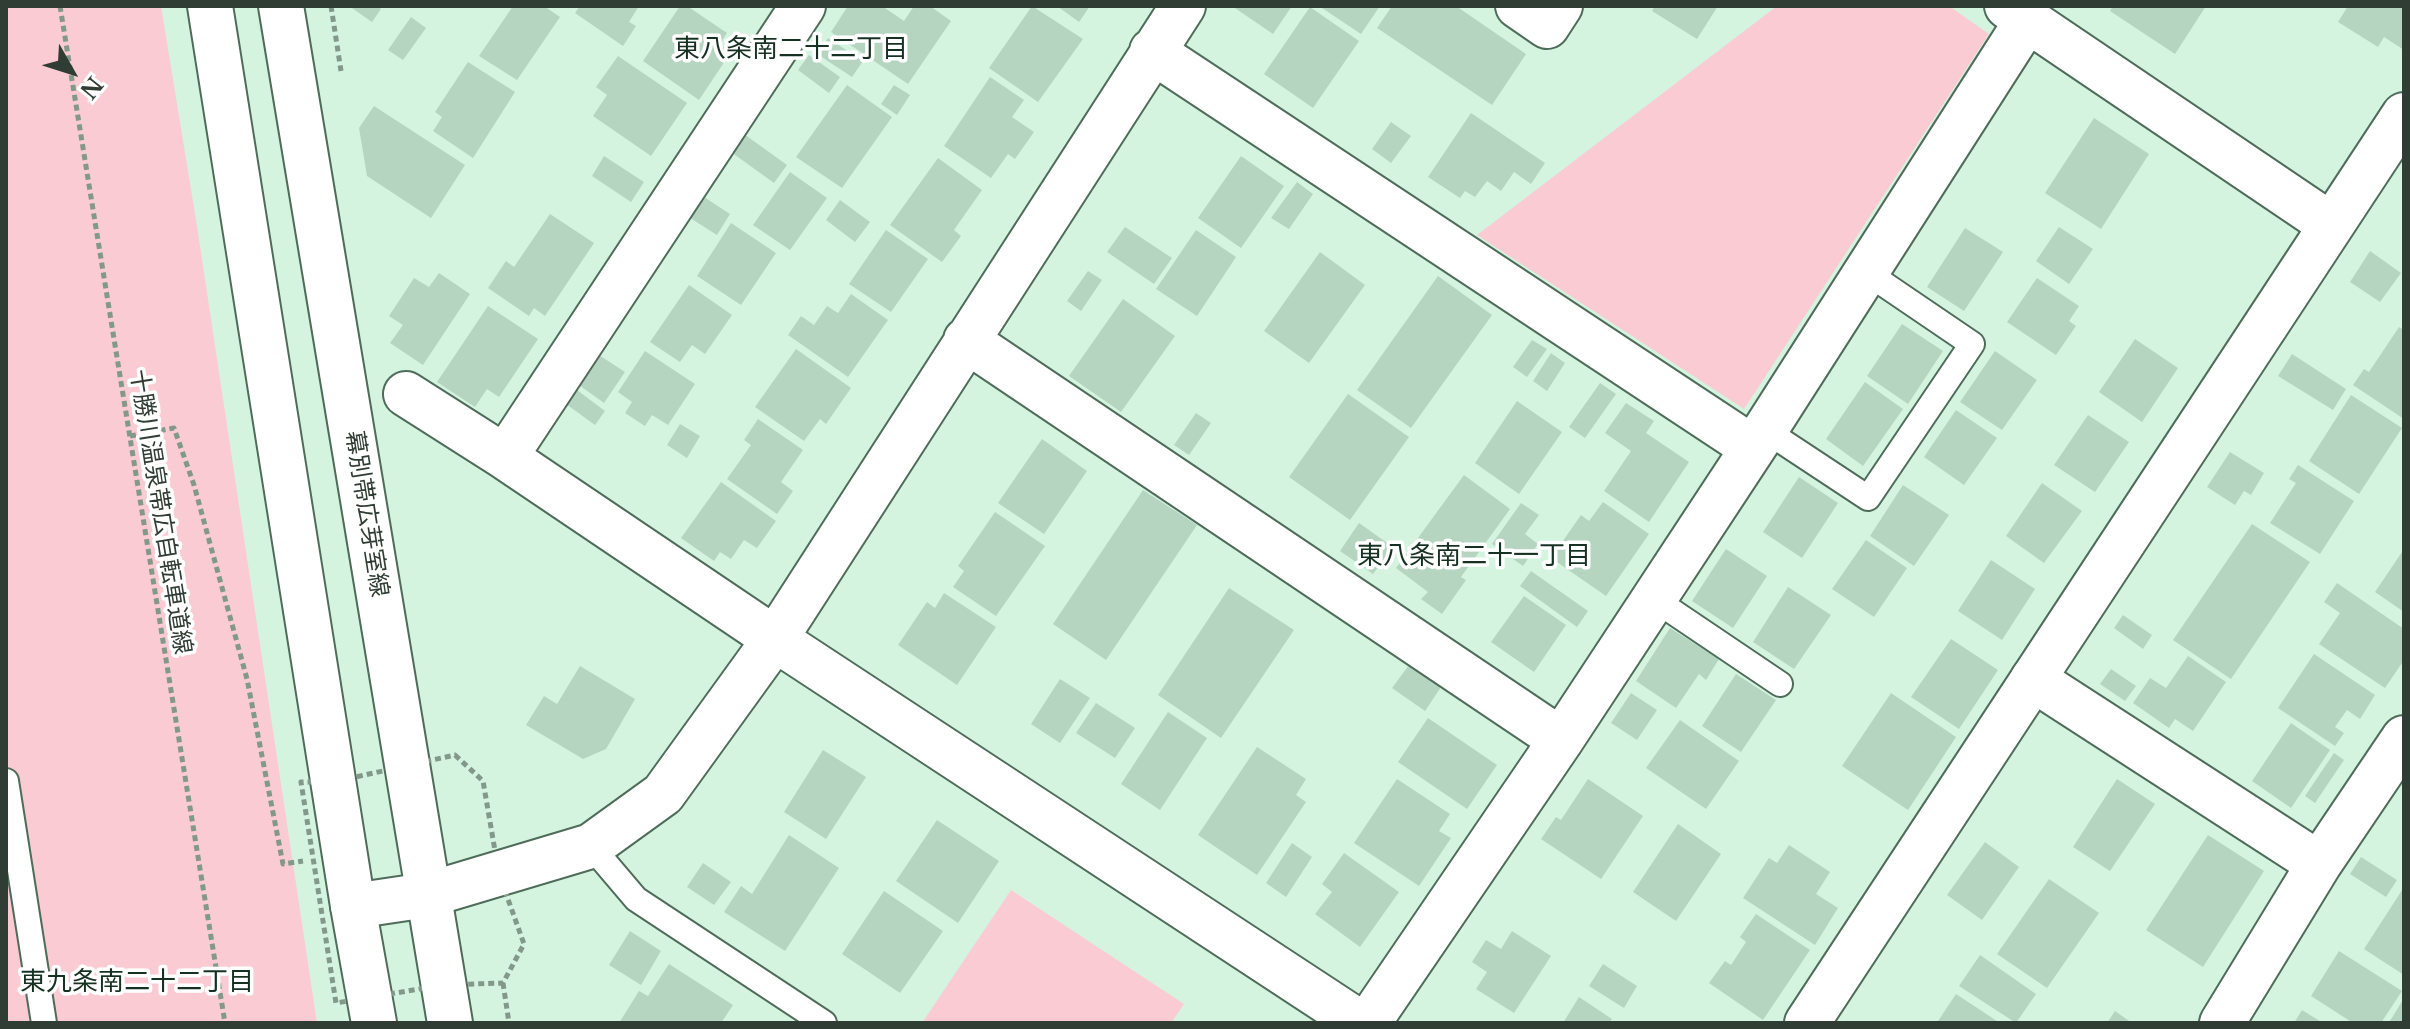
<!DOCTYPE html>
<meta charset="utf-8">
<style>
body{margin:0}
#map{position:relative;width:2410px;height:1029px;overflow:hidden;background:#d4f4df;font-family:"Libre Baskerville",serif}
canvas{display:block}
.frame{position:absolute;inset:0;border:8px solid #303d35;pointer-events:none}
.north{position:absolute;left:32px;top:32px;width:80px;height:80px;-webkit-text-stroke:6px #fff;paint-order:stroke;rotate:129deg;font-size:22px;font-weight:700;line-height:32px;text-align:center;color:#303d35}
.north::after{content:'';display:block;margin:auto;width:28px;height:36px;background:#303d35;clip-path:polygon(50% 0,100% 100%,50% 72%,0 100%)}
</style>
<div id="map">
<canvas width="2410" height="1029"></canvas>
<div class="frame"></div>
<div class="north">N</div>
</div>
<script>
const ctx = document.querySelector('canvas').getContext('2d');
ctx.lineJoin = 'round';
function fill(path, color) { ctx.fillStyle = color; ctx.fill(path, 'evenodd'); }
function stroke(path, color, width, dash) { ctx.strokeStyle = color; ctx.lineWidth = width; ctx.lineCap = dash ? 'butt' : 'round'; ctx.setLineDash(dash || []); ctx.stroke(path); }
function label(font, color, halo, rows, align = 'center') {
  ctx.font = font + ' "Libre Baskerville","Noto Sans JP",serif'; ctx.lineWidth = 7; ctx.setLineDash([]); ctx.textBaseline = 'middle'; ctx.strokeStyle = halo; ctx.fillStyle = color; for (const [text, x, y, turn = 0] of rows) {
    ctx.save(); ctx.translate(x, y); ctx.rotate((+turn || 0) * Math.PI / 180); ctx.textAlign = isNaN(turn) ? turn : align; if (halo) ctx.strokeText(text, 0, 0); ctx.fillText(text, 0, 0); ctx.restore();
  }
}
const green = new Path2D(`
 M6 6H161L197 226 317 1023H6Z
 M1777 6H1949L1989 34 1744 409 1477 235Z
 M1011 890 1184 1004 1171 1023H922Z`);
const building = new Path2D(`
 M349 6H377L381 9 372 22Z
 M513 6H544L560 17 517 80 479 56Z
 M580 6H639L629 22 636 26 623 46 575 13Z
 M680 6H687L727 33 720 44 731 52 699 100 643 61Z
 M848 6H887L885 8 904 21 914 6H930L951 21 908 84 831 32Z
 M1032 6 1083 39 1038 102 989 68Z
 M1057 6H1090L1079 22Z
 M1232 6H1292L1273 34Z
 M1319 6H1380L1361 34Z
 M1392 6H1456L1526 54 1492 105 1377 28Z
 M1655 6H1718L1697 39 1652 11Z
 M2113 6H2206L2175 54 2110 11Z
 M2348 6H2404V50L2384 37 2378 47 2338 22Z
 M1310 7 1359 41 1313 108 1264 74Z
 M411 17 426 28 403 60 388 50Z
 M828 38 863 61 852 77 817 54Z
 M809 55 840 77 829 93 798 70Z
 M618 56 687 103 651 156 593 116 607 95 596 87Z
 M468 62 515 92 473 158 433 131 442 117 435 112Z
 M990 77 1024 100 1012 117 1034 132 1015 159 1008 154 991 178 944 146Z
 M847 85 892 117 842 188 796 157Z
 M894 85 910 95 897 115 881 104Z
 M374 106 465 165 431 218 367 176 359 128Z
 M1471 113 1545 163 1531 184 1514 172 1501 191 1487 181 1475 197 1465 191 1460 198 1428 177Z
 M2094 118 2149 154 2101 229 2045 193Z
 M1391 122 1411 136 1391 163 1372 149Z
 M744 134 787 165 774 183 731 152Z
 M604 156 644 182 631 202 592 176Z
 M1241 156 1284 186 1241 248 1198 218Z
 M938 158 982 190 954 230 961 236 942 262 890 225Z
 M790 172 827 198 790 250 753 225Z
 M1297 182 1313 194 1289 229 1271 218Z
 M701 195 730 214 717 235 687 216Z
 M840 200 870 222 855 242 826 220Z
 M550 214 594 243 545 316 534 308 529 316 488 288 506 261 514 267Z
 M731 223 776 253 741 305 697 276Z
 M1125 227 1172 258 1154 284 1107 252Z
 M2059 227 2093 249 2069 284 2036 261Z
 M1965 228 2003 252 1964 311 1927 287Z
 M886 230 928 259 891 312 849 284Z
 M1196 230 1236 257 1197 316 1156 289Z
 M2370 251 2401 273 2380 302 2350 282Z
 M1320 252 1365 285 1309 363 1264 331Z
 M1088 271 1102 280 1081 311 1067 301Z
 M439 273 470 294 423 365 390 343 403 325 389 316 414 278 429 287Z
 M1438 276 1492 315 1411 428 1357 390Z
 M2037 278 2079 306 2069 321 2076 326 2056 355 2007 322Z
 M689 285 732 315 705 354 692 345 680 362 650 342Z
 M851 294 888 320 848 377 788 335 801 316 814 325 827 306 838 313Z
 M1123 299 1175 336 1121 412 1069 376Z
 M488 306 538 339 499 397 487 389 475 407 437 382Z
 M1902 324 1943 351 1908 404 1867 376Z
 M2399 327 2404 330V419L2353 385 2364 369 2369 372Z
 M2135 339 2178 368 2142 422 2099 392Z
 M1532 340 1547 349 1527 377 1513 367Z
 M796 349 851 388 826 424 820 419 804 441 755 407Z
 M645 351 695 384 668 425 652 415 645 426 625 413 632 402 618 392Z
 M1995 351 2037 380 2002 430 1960 402Z
 M1551 353 1565 363 1547 391 1533 381Z
 M2292 354 2346 389 2333 410 2278 376Z
 M599 355 625 372 604 403 579 385Z
 M1865 382 1903 409 1863 466 1826 439Z
 M1600 383 1616 394 1585 438 1569 427Z
 M577 390 605 411 595 425 566 404Z
 M1348 394 1409 437 1350 520 1289 477Z
 M2351 395 2402 428 2359 494 2309 461Z
 M1517 401 1562 432 1519 494 1475 463Z
 M1626 403 1654 421 1646 433 1689 462 1649 522 1604 491 1631 451 1605 433Z
 M1956 410 1997 438 1964 485 1924 457Z
 M1196 413 1211 423 1189 455 1174 445Z
 M2088 415 2129 442 2095 492 2054 465Z
 M758 419 803 450 781 482 793 491 777 514 727 479 751 445 744 440Z
 M680 424 700 436 687 458 667 445Z
 M1042 439 1087 471 1044 534 998 503Z
 M2230 452 2264 473 2251 495 2244 491 2235 505 2207 487Z
 M2298 465 2354 501 2320 554 2270 523 2296 483 2289 479Z
 M1464 475 1510 509 1461 577 1466 580 1442 614 1421 599 1428 592 1396 568Z
 M1799 477 1838 503 1802 558 1763 532Z
 M721 482 776 521 757 548 744 540 731 559 720 552 714 561 681 538Z
 M2042 483 2082 511 2044 563 2006 536Z
 M1903 485 1949 515 1914 566 1870 536Z
 M1143 490 1197 525 1106 660 1053 624Z
 M1603 502 1649 534 1606 596 1551 558 1581 515 1589 521Z
 M1521 503 1539 515 1525 534 1538 544 1523 566 1492 544Z
 M995 512 1045 546 996 616 953 587 964 571 958 566Z
 M1359 523 1393 547 1373 574 1340 551Z
 M2252 524 2310 562 2231 679 2173 640Z
 M1866 540 1907 568 1874 617 1832 589Z
 M1726 549 1767 576 1733 628 1692 601Z
 M2404 549V612L2375 592Z
 M1991 560 2035 589 2002 640 1958 611Z
 M1531 571 1588 611 1577 627 1520 586Z
 M2337 583 2404 629V660L2385 688 2319 644 2340 613 2324 602Z
 M1788 587 1831 615 1794 669 1753 642Z
 M1229 588 1294 630 1221 738 1158 695Z
 M944 593 996 627 957 685 898 645 927 602 935 608Z
 M1524 596 1566 625 1534 672 1491 642Z
 M2123 615 2152 635 2143 649 2114 628Z
 M1670 628 1719 659 1706 680 1699 674 1676 708 1636 681Z
 M1951 639 1998 670 1959 729 1911 697Z
 M2314 654 2375 695 2360 719 2347 710 2335 727 2344 733 2335 746 2278 708Z
 M2188 656 2226 682 2193 731 2175 719 2169 728 2133 703 2150 678 2166 688Z
 M1409 665 1441 687 1425 711 1392 688Z
 M580 666 635 699 606 749 583 759 526 725 544 696 557 704Z
 M2111 669 2136 686 2125 701 2100 684Z
 M1736 674 1776 700 1741 752 1702 726Z
 M1060 679 1090 698 1060 743 1031 724Z
 M1631 693 1657 710 1637 740 1611 723Z
 M1891 693 1956 737 1908 810 1842 766Z
 M1096 703 1135 728 1115 758 1076 733Z
 M1168 712 1207 738 1160 810 1121 784Z
 M1428 718 1497 765 1467 809 1398 762Z
 M1680 720 1739 761 1706 809 1646 768Z
 M2291 723 2330 750 2291 808 2252 781Z
 M1257 747 1306 779 1296 795 1306 802 1257 875 1198 835Z
 M823 750 866 777 826 839 784 812Z
 M2334 753 2344 760 2315 803 2305 796Z
 M1397 779 1450 814 1439 831 1451 838 1419 886 1354 843Z
 M1588 779 1643 816 1601 879 1541 839 1556 817 1561 820Z
 M2117 779 2155 804 2110 871 2073 847Z
 M937 820 999 861 958 923 896 881Z
 M1678 824 1721 854 1676 921 1633 892Z
 M789 835 839 868 785 951 724 912 741 886 752 894Z
 M2208 835 2264 871 2203 967 2146 930Z
 M1985 842 2019 867 1982 920 1947 895Z
 M1292 843 1312 857 1286 897 1266 883Z
 M1789 845 1830 872 1816 894 1838 908 1815 945 1743 898 1769 858 1777 863Z
 M1344 853 1399 892 1360 947 1315 914 1332 892 1322 884Z
 M2361 857 2397 880 2386 897 2350 874Z
 M703 863 731 882 714 905 687 887Z
 M2049 879 2099 913 2047 988 1997 954Z
 M2404 887V975L2364 949Z
 M884 891 943 931 900 993 842 954Z
 M1756 914 1810 950 1763 1020 1709 983 1725 961 1731 965 1746 942 1740 937Z
 M630 931 661 951 641 985 609 965Z
 M1512 931 1551 956 1514 1013 1476 989 1487 972 1472 962 1486 940 1501 949Z
 M2339 951 2402 991 2381 1023H2353L2311 996Z
 M1980 955 2036 994 2016 1023 1959 986Z
 M669 964 733 1005 721 1023H619L639 991 648 996Z
 M1603 964 1637 986 1624 1008 1589 986Z
 M1956 994 2000 1023H1942L1938 1021Z
 M1579 997 1612 1019 1609 1023H1563Z
 M2404 998V1023H2393L2390 1021Z
 M2302 1010 2323 1023H2294Z
 M2115 1011 2132 1023H2107Z`);
const path = new Path2D(`
 M60 6 225 1023
 M331 6 341 71
 M130 436 174 428 194 485 247 679 283 864 303 861
 M455 755 483 781 499 874 524 944 503 983 443 985 336 1003 301 782H333Z
 M503 983 509 1023`);
const lane = new Path2D(`
 M1765 430 1868 498 1972 344 1866 272
 M1654 599 1780 684
 M6 781 44 1023
 M591 846 636 899 824 1023`);
const street = new Path2D(`
 M1518 6 1547 26 1560 6
 M2007 6 2331 225
 M1152 51 1753 448
 M966 340 1561 740
 M406 394 505 457 775 639 1183 6
 M505 457 803 6
 M2033 679 2319 864
 M1368 1023 1561 740 1765 430 2028 19
 M2222 1023 2319 864 2404 738`);
const secondary = new Path2D(`
 M353 906 427 895 591 846 663 794 775 639 1360 1023
 M1807 1023 2404 115`);
const primary = new Path2D(`
 M210 6 353 906 374 1023
 M281 6 450 1023`);
const streetNames = [
 ["十勝川温泉帯広自転車道線",160,512,81],
 ["幕別帯広芽室線",366,514,81]
];
const neighbourhoodNames = [
 ["東八条南二十二丁目",791,50],
 ["東八条南二十一丁目",1474,557],
 ["東九条南二十二丁目",137,983]
];
fill(green, '#facbd2');
fill(building, '#b5d5c1');
stroke(lane, '#4f6c5a', 28);
stroke(street, '#4f6c5a', 48);
stroke(secondary, '#4f6c5a', 48);
stroke(primary, '#4f6c5a', 48);
stroke(path, '#82998a', 5, [6, 4]);
stroke(lane, '#fff', 24);
stroke(street, '#fff', 44);
stroke(secondary, '#fff', 44);
stroke(primary, '#fff', 44);
label('24px', '#303d35', '#fff', streetNames);
label('26px', '#163122', '#fff', neighbourhoodNames);
</script>
